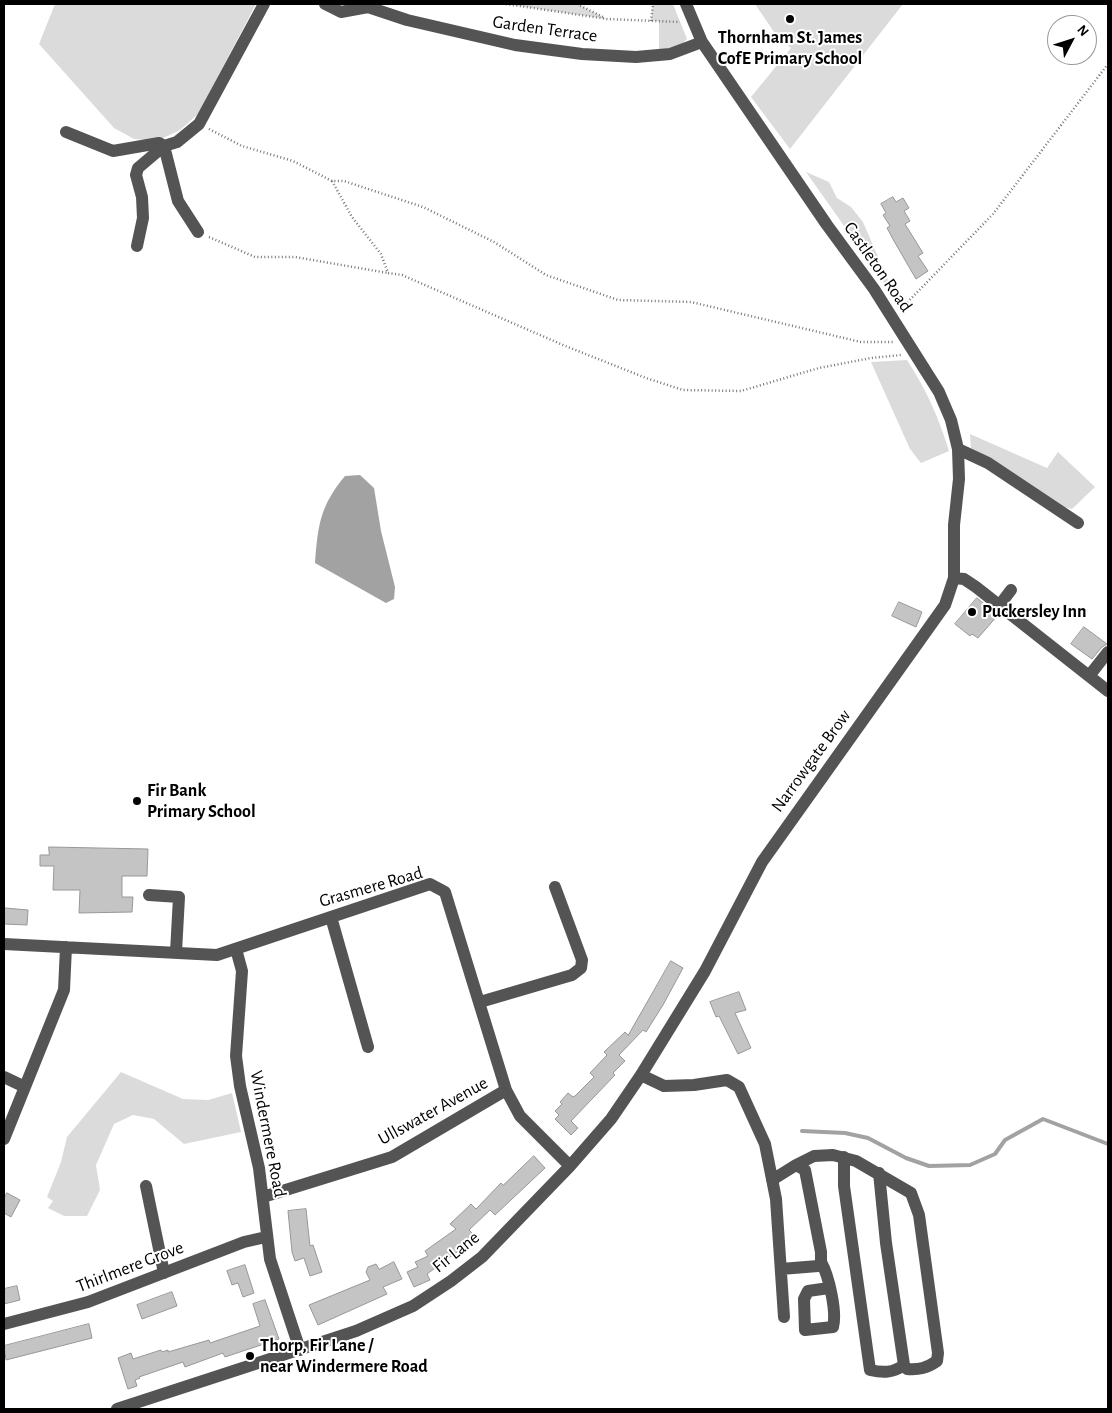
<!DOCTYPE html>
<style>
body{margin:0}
#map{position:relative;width:1112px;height:1413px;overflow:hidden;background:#fff;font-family:"Alegreya Sans",sans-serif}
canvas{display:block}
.frame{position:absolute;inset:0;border:5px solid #000;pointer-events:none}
.north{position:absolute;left:1047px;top:15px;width:50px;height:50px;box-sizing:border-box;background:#fff;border:1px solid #999;border-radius:50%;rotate:50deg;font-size:14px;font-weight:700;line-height:20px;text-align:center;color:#000}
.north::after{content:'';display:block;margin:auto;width:18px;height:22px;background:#000;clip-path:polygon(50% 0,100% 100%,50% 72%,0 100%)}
</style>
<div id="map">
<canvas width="1112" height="1413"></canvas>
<div class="frame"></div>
<div class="north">N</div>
</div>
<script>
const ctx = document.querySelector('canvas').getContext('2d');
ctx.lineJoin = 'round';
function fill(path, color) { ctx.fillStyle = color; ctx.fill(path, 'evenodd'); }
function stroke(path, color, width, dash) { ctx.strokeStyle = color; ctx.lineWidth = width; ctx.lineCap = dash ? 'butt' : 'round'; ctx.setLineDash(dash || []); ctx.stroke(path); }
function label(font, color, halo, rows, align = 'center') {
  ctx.font = font + ' "Alegreya Sans",sans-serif'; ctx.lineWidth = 4; ctx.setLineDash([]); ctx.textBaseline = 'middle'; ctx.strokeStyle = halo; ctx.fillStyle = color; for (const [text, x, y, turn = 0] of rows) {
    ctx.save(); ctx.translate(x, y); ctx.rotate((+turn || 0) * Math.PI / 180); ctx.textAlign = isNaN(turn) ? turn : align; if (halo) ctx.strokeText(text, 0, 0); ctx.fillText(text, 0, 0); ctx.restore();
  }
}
const green = new Path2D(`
 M55 4H256L198 114 180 130 157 141 134 139 114 128 39 44Z
 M506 4H577L607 19Z
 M653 4H673L687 39 680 46 659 53V21H651Z
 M755 4H903L790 149 751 97 791 48 776 35Z
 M806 172 829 182 837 198 851 207 863 222 897 301Z
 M907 360C926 389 939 418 949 451L921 463 910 449 871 362Z
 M970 434 1047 468 1058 452 1095 487 1072 509 1059 506 971 450Z
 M121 1072 183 1099 208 1100 232 1093 241 1132 184 1144 154 1119 133 1115 114 1124 96 1165 100 1190 87 1216H64L48 1208 53 1201 47 1197 61 1162 67 1137Z`);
const water = new Path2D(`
 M360 475 374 488 381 531 395 587 394 599 386 603 315 563C318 525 320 506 345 476Z`);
const stream = new Path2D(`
 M802 1131 845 1133 868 1138 906 1158 929 1166 970 1165 995 1154 1005 1140 1043 1119 1108 1144`);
const building = new Path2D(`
 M893 197 896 202 903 198 909 208 904 211 910 221 905 224 923 253 918 256 928 271 916 279 894 241 887 228 890 226 883 215 886 213 881 204Z
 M977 598 998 615 978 638 972 634 970 636 955 624Z
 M899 602 922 612 916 627 892 616Z
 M1084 627 1107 644 1102 647 1092 659 1071 644Z
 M49 847 148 849 147 876H122V897H133L132 912 79 913 80 890H53L54 866H40V855H49Z
 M5 908 28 910 27 925 4 924Z
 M671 961 683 968 663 1005 646 1032 643 1030 619 1055 625 1061 613 1073 615 1075 571 1121 578 1128 571 1135 555 1119 559 1115 555 1111 562 1104 560 1102 568 1093 573 1097 575 1096 594 1077 590 1073 607 1055 604 1052 625 1032 628 1035Z
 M739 992 746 1010 735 1013 751 1048 738 1054 719 1016 716 1017 710 1002Z
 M534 1156 545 1168 495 1215 490 1210 469 1230 475 1236 461 1249 427 1274 430 1280 414 1287 407 1272 418 1267 415 1262 428 1256 425 1251 456 1229 450 1224 471 1204 476 1209 501 1183 503 1185Z
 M7 1193 20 1200 11 1217 4 1213V1199Z
 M306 1209 310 1246 313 1245 322 1272 310 1276 304 1258 295 1261 292 1252 288 1211Z
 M394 1262 402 1279 383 1287 387 1294 318 1325 309 1305 370 1280 366 1272 368 1267 376 1264 379 1269Z
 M245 1265 254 1293 243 1297 238 1283 232 1285 227 1271Z
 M17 1286 20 1300 4 1304V1289Z
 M172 1292 177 1306 142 1319 137 1305Z
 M265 1300 279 1339 225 1357 223 1353 185 1367 183 1362 139 1377 140 1378 135 1380 137 1386 128 1389 118 1358 131 1353 133 1359 161 1350 162 1352 168 1350V1352L209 1340 210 1343 260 1326 253 1304Z
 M89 1324 92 1338 6 1360 4 1346Z`);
const path = new Path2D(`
 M506 4 607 19 680 22
 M577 4 605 18
 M651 21 653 4
 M209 129 242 146 293 161 332 181H344L423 207 494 242 546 275 618 300 691 302 861 342H894
 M332 181 352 217 381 254 388 273 402 275 563 345 646 378 683 390 741 391 819 368 871 358 901 355
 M209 237 255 257H295L388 273
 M900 310 993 214 1108 64`);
const minor = new Path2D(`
 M325 4 341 12 368 7 407 20 515 45 582 54 636 57 670 54 702 42
 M66 132 113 151 159 143 164 146
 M164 146 178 201 198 232
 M137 246 143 218 142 197 136 175 138 168 164 146 177 142 199 124 264 4
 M958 449 988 463 1078 523
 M954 578 964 579 976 587 1108 691
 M999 606 1011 590
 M1089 676 1108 652
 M149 895 179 897 176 952
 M331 917 368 1047
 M4 944 217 955 430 884 445 892 506 1090 520 1116 570 1166
 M236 949 242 971 236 1056 240 1086 259 1168 270 1259 300 1350
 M480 1002 572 975 581 968 582 960 555 887
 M641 1075 664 1086 694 1085 727 1080 739 1087 765 1144 776 1199 784 1317
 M4 1077 25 1087
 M4 1139 64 990 66 947
 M796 1165 814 1156 833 1155 856 1161 911 1193 919 1215 938 1353 937 1361C927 1368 919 1370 907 1369L904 1365C893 1373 883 1373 870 1370L844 1186V1157
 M879 1173 886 1243 904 1365
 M772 1180 796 1165 805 1170 821 1252V1262L818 1266 781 1269
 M146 1186 164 1273
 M263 1197 392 1157 506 1090
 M821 1262C829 1276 837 1312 833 1327L805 1330 804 1299 808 1291 829 1288
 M4 1324 88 1302 244 1242 266 1237
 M117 1409 356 1331 413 1306 451 1281 482 1257 570 1166 611 1119 641 1075 705 971 762 862 945 605 954 578V525L959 479 958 449 951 420 939 392 874 289 827 225 702 42 686 4`);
const markers = [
 [790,19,5,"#000"],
 [972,612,5,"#000"],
 [137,801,5,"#000"],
 [250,1356,5,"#000"]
];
const streetNames = [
 ["Garden Terrace",545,29,8],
 ["Castleton Road",878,267,55],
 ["Narrowgate Brow",811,761,-54],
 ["Grasmere Road",371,887,-16],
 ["Ullswater Avenue",433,1111,-29],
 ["Windermere Road",268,1134,79],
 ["Fir Lane",456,1252,-39],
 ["Thirlmere Grove",130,1267,-21]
];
const poiNames = [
 ["Thornham St. James",790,38,"center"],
 ["CofE Primary School",790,59,"center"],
 ["Puckersley Inn",982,612],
 ["Fir Bank",147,791],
 ["Primary School",147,812],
 ["Thorp, Fir Lane /",260,1346],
 ["near Windermere Road",260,1367]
];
fill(green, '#dbdbdb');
fill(water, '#a2a2a2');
stroke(stream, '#a2a2a2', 4);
fill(building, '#c4c4c4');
stroke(building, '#989898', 1);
stroke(path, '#767676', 2.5, [1, 2.5]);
stroke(minor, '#545454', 12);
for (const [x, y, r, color] of markers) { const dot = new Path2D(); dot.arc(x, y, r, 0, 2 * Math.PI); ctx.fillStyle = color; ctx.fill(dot); stroke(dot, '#fff', 2); }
label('18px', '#000', '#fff', streetNames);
label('bold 18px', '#000', '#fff', poiNames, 'left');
</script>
